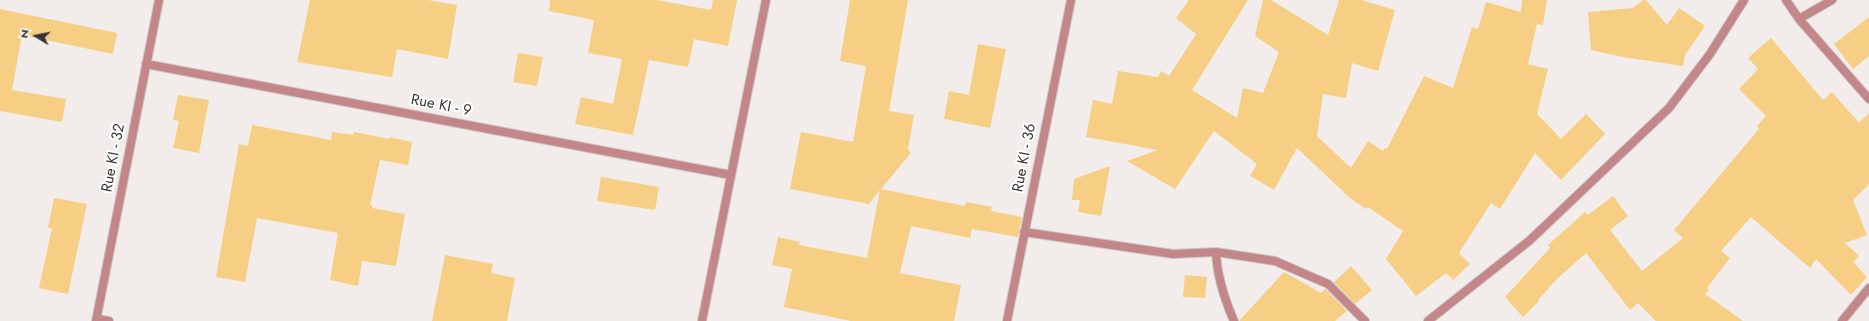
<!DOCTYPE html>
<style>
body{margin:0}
#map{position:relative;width:1869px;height:321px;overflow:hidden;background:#f2edea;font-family:Jost,sans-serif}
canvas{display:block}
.north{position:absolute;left:16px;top:16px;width:40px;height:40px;-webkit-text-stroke:3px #fff;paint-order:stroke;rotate:280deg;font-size:11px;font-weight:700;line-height:16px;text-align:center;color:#373534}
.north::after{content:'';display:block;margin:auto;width:14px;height:18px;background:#373534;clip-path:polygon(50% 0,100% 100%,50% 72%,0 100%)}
</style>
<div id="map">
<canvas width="1869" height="321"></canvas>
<div class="north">N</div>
</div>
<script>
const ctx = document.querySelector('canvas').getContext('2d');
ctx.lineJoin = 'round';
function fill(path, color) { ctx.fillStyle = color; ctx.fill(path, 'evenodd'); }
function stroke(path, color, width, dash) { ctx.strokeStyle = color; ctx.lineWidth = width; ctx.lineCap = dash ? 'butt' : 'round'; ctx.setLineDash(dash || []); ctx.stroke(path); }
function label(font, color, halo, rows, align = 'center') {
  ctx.font = font + ' Jost,sans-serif'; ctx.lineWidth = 4; ctx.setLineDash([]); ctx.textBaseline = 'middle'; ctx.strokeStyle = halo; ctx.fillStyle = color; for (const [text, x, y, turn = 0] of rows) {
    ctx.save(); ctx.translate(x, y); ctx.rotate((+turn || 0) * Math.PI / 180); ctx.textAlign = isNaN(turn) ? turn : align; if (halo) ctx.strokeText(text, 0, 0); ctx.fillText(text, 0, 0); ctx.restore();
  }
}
const building = new Path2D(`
 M310 0H428L457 5 448 59 397 49 392 77 297 62Z
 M550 0H656L711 10 713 0H737L728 46 694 39 688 67 649 60 633 135 575 124 581 97 613 104 622 59 588 53 594 20 549 11Z
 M850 0H908L889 111 914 115 908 149 911 153 881 189 965 206 966 202 992 207 991 211 1022 217 1018 237 972 229 970 238 911 226 900 273 961 285 954 321H851L784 307 792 269 772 265 778 237 800 242 799 245 867 258 880 190 869 204 790 189 801 132 853 142 866 66 840 61Z
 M1189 0H1248L1192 90 1237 118 1243 88 1263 93 1279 52 1255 36 1263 0H1271L1328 35 1339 0H1361L1395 10 1378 71 1352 63 1346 98 1323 94 1317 136 1351 168 1368 141 1383 151 1385 148 1387 149 1424 76 1453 88 1472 27 1478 29 1486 2 1521 12 1522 0H1547L1543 25 1537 24 1528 64 1548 69 1537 114 1561 139 1586 114 1605 134 1561 180 1535 153 1500 209 1491 203 1459 253 1470 264 1453 280 1446 273 1416 296 1386 259 1403 231 1368 207 1366 209 1350 198 1297 148 1274 190 1250 176 1257 164 1214 131 1175 189 1127 161 1158 150 1086 137 1093 100 1112 104 1118 71 1158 77 1161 71 1169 76 1196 34 1176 18Z
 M1643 0H1646L1667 25 1679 8 1705 26 1685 55 1683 66 1623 57 1591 50 1588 12 1633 8Z
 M0 9 117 33 113 54 22 35 12 90 66 99 62 122 0 111Z
 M1869 17V56L1853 69 1834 44Z
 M1771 38 1823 100 1832 92 1859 123 1869 113V184L1853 200 1867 235 1845 243 1859 256 1853 262 1867 277 1851 295 1816 259 1810 268 1751 217 1721 251 1730 258 1707 288 1709 290 1705 294 1743 321H1656L1638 303 1630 310 1586 253 1557 279 1538 300 1539 301 1523 317 1505 297 1550 248 1548 245 1585 212 1588 215 1613 196 1628 216 1610 230 1642 271 1683 238 1674 230 1759 129 1757 126 1766 116 1739 89 1758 69 1748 58Z
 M978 44 1006 49 990 128 944 119 949 91 969 95Z
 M518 53 543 57 537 86 513 82Z
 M178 95 209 100 199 153 173 148 179 121 173 120Z
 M252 125 331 140 332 132 353 135 354 132 389 139V137L412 142 408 165 380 160 370 205H372V208L405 214 396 266 362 261 358 286 330 280 338 233 257 218 245 282 216 277 239 144 248 146Z
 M1110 166 1101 216 1078 212 1080 200H1072L1074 179Z
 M601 177 659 187 655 210 597 201Z
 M54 198 87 204 68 294 39 288 52 228H48Z
 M445 255 493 264 491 273 515 278 507 321H432Z
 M1351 266 1372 290 1355 304 1334 282Z
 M1284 272 1321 293 1325 289 1347 311 1335 321H1239Z
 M1185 275 1207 277 1205 298 1183 297Z`);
const minor = new Path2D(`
 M1786 0 1799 19 1869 99
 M1799 19 1832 0
 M146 64 731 175
 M1024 232 1173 254 1216 252 1275 261 1328 284 1365 321
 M1216 252C1217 277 1224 298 1234 321
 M97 319 109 321
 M96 321 159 0
 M702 321 766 0
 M1007 321 1071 0
 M1428 321 1529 241 1669 108 1710 54 1744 0
 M1842 321 1869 288`);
const streetNames = [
 ["Rue KI - 9",441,106,11],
 ["Rue KI - 32",114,158,-79],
 ["Rue KI - 36",1025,158,-79]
];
fill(building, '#f6ce84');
stroke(minor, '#cdc8c6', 10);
stroke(minor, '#c38789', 8);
label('15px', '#373534', '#fff', streetNames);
</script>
